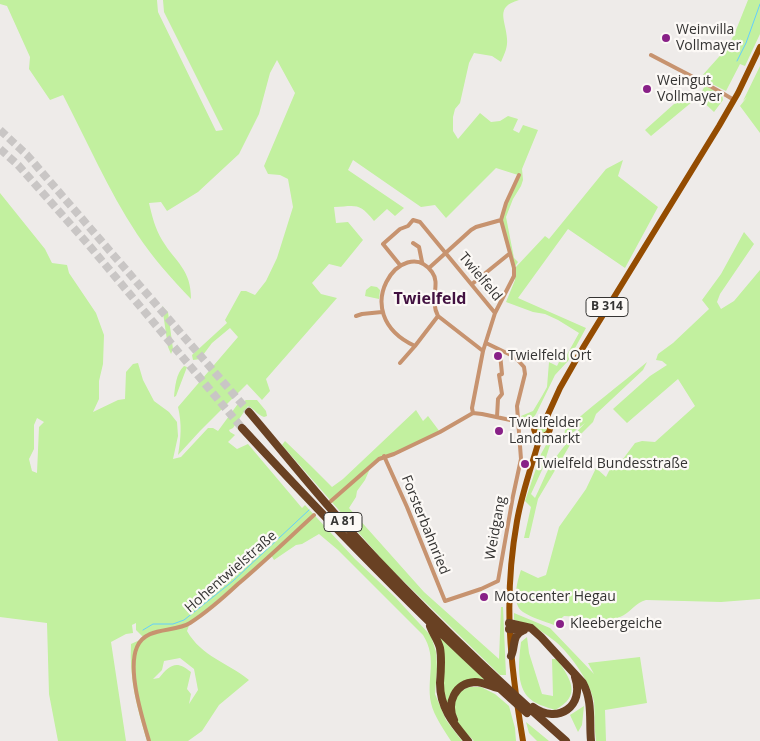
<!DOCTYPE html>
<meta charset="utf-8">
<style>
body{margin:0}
canvas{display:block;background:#eeebe9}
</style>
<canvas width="760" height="741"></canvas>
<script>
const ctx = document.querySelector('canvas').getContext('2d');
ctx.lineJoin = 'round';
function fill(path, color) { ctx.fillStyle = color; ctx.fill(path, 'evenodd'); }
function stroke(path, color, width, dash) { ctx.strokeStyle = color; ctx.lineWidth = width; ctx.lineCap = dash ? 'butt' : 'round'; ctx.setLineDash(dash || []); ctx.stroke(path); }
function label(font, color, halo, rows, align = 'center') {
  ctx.font = font + ' "Open Sans",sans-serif'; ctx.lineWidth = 4.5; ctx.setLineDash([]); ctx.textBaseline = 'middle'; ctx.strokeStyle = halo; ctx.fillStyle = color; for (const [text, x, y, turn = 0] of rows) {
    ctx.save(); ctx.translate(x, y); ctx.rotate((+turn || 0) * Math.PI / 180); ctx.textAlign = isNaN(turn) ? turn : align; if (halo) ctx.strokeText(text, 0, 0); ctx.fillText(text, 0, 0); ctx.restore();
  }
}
const green = new Path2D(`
 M0 0H157L158 12 216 131 223 130 164 12 163 0H519C494 7 506 20 507 39 508 47 504 55 501 62L492 56 474 53 469 63 460 103 455 109 453 117V131L458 139 480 113 491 122 500 121 508 116 518 119 513 130 519 133 523 125 538 130 522 169 523 180 521 186 513 199 506 217 514 258 518 262 514 268 501 220 503 213 520 172 518 175 496 168 446 218 435 205 421 207 353 160 348 170 404 208 395 216 387 209 374 221C359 202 356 206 334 207L336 223 348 222 363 240 341 267 329 264 312 283 321 294 337 298 266 379 270 391 262 400 247 384 200 431 178 455C181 438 182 424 178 407L238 337 230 328 212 343 200 359 193 360 192 355 227 323 225 320 241 291H246L255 295 266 281 277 258 293 207 288 179 280 175 268 174 264 166 295 93 277 60 270 73 259 114 239 154 198 192 167 211 161 202 149 203C152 216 155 228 162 240 176 263 191 269 191 299 172 279 152 257 137 234 108 190 87 141 63 95L50 100 29 69 30 57 7 6 0 4Z
 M748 0H760V34L745 66 740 64 726 91 700 78 726 49 734 35Z
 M760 66V133L740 106 747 97 743 101Z
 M705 86 722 94 723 100 714 112 698 97 651 136 645 130 674 104 698 97Z
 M623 160 618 176 658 207 625 268 568 229 518 298 586 328 568 361 555 375 536 414 529 423 522 421 521 416 533 411 542 396 547 387 549 362 557 366 561 358 564 360 579 333 558 320 545 314 533 312 506 302 515 280V268L545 236 549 239 606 169Z
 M0 193 45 249 52 263 67 265 69 273 96 313 104 335 103 364 99 381V399L93 412 118 400 125 399 126 372 133 364 138 363 143 380 154 401 169 412 177 422 178 436 173 459 181 457 208 428H213L218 431 237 405 246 400H257L266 411 267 416 264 417C257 415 255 409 248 406L233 428 229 430 230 432 235 435 228 442 237 449 248 444 302 508 305 505 355 559 395 597 431 636 436 652 437 669 435 694 446 720 462 741H451C444 730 434 716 431 703 426 678 438 659 423 635L338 550 319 534 302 544 296 545 274 560 271 555 190 623 187 631C202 657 227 662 249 680L219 705 202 731 188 741H147C137 708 129 678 131 644L144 638 136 630V623L132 625 133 633 126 634 111 642 126 741H58L49 694 47 623 0 617ZM37 418 44 422 39 427 37 473 32 471 29 459 34 449V425ZM180 658 194 669 198 690 189 704 191 694 187 689 191 672C177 660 170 664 159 678L153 679 162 670 164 661Z
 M744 232 754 244 720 294 717 302 721 309 734 301 760 270V599L721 602 646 600C636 602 630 613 620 617 603 623 580 617 564 616L554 625C544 621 532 618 523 612 511 604 517 582 521 570L538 578 546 575 559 527 586 489 596 468 606 477 610 469 620 463 635 443 642 441 655 442 695 406 678 379 627 423 613 409 650 376 667 365 662 361 656 360 658 354 673 343 709 309 702 300 721 274Z
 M371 286 377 287 380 290 379 299 365 296 366 290Z
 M162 306 168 312 173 349 171 354 168 347Z
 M647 362 643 370 596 414 593 422 570 445 538 499 529 538H524L531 507 525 501 541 454 546 445H550L542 470 531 494 535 498C540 488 544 477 550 466 560 450 572 437 585 423L571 434 564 436 565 430C591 406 620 385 647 362Z
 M184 366 187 367 176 396 174 397C175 387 176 373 184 366Z
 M416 410 423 421 428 416 440 432 373 462 365 480 357 491 356 497 349 508 424 592 499 659 501 607H503L506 675H500L386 564 282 445 285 441 310 465 332 487 343 479Z
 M536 429a6 6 0 1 1 12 0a6 6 0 1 1-12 0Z
 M514 613 550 628 594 674 588 663 640 657 647 703 605 710 606 741H596C594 728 595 715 594 702 591 683 568 650 552 639 541 630 528 623 514 620Z
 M440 637 486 681 458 686 450 713 443 697Z
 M527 637 529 653 542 694 553 696 552 659H557C570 679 583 695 555 710 546 707 534 704 527 696 516 682 519 659 521 642Z
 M469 687H481L495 694 509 706 515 728 516 741H474C467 733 453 722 454 710 454 704 456 698 457 693Z
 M584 706 582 725 578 732 570 715Z
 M526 722 549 741H537L529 733Z`);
const stream = new Path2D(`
 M737 61 746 43 760 4
 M143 630 153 624H173L184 620 233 581 309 510`);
const motorwayTunnel = new Path2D(`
 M0 130 27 155 249 412
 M0 149 18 165 87 243 242 428`);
const minor = new Path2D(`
 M651 55C679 70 707 83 734 100
 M413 243 419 247 422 262
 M400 265 383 244 400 229 408 226 413 220 420 222 495 313 483 351 472 408 473 413
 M429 268 471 230 476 227 501 220
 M472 284 509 254
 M495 313 514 276V268L501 220 506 203 519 175
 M356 316 362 314 382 312
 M438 316C429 299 441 284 432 272 404 233 344 313 415 346L438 316 483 351
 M400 363 415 346
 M497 417 498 399 502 394 499 375 502 374 500 354
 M384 456 407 507 445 601 481 589 498 581 513 496 521 459 517 406 525 374 524 367 515 357 486 343
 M331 501 379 459 394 454 440 432 473 413 482 414 534 425
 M149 741C142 717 127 670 137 647 146 626 174 633 190 623 207 612 223 598 238 584 264 562 289 538 314 515`);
const primary = new Path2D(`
 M534 428a8 8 0 1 1 16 0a8 8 0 1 1-16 0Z
 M545 421 560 388 584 346 719 126 738 93 760 47
 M523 741C510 663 503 600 517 521 522 492 532 465 540 437`);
const motorway = new Path2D(`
 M249 412C284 453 317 495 353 534 420 607 492 676 566 741
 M242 428C333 527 427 624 527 713
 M509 623 531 628 541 637 583 683C593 702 589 721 591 741
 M430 626C433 634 438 640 440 648 442 659 441 671 440 683 440 708 453 723 468 741
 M509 629 524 630
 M511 656C516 646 511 635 524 630
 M533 707C558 725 585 706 575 677
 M454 720C446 703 455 683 475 682 484 682 491 687 498 688`);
const markers = [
 [666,38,5,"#882087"],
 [647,89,5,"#882087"],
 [498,356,5,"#882087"],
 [499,431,5,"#882087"],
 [525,464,5,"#882087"],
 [484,597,5,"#882087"],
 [560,624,5,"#882087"]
];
const shields = [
 [607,307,42],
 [343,522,38]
];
const shieldNames = [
 ["B 314",607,307],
 ["A 81",343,522]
];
const poiNames = [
 ["Weinvilla",676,30],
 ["Vollmayer",676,46],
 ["Weingut",657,81],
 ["Vollmayer",657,97],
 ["Twielfeld Ort",508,356],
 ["Twielfelder",509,423],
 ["Landmarkt",509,439],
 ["Twielfeld Bundesstraße",535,464],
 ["Motocenter Hegau",494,597],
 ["Kleebergeiche",570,624]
];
const streetNames = [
 ["Twielfeld",480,277,50],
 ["Forsterbahnried",425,525,68],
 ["Weidgang",496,528,-80],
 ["Hohentwielstraße",231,572,-41]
];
const quarterNames = [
 ["Twielfeld",430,299]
];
fill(green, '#c2f09f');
stroke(stream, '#64cefc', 1);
stroke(motorwayTunnel, '#c9c6c5', 8, [8, 4]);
stroke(minor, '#c7936f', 4);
stroke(primary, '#944c01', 6);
stroke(motorway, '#694123', 8);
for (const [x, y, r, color] of markers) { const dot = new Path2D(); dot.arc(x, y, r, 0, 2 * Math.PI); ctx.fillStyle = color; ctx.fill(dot); stroke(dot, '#fcf9f6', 2); }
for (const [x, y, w] of shields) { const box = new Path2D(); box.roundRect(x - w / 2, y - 9.5, w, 19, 4); ctx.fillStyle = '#fcf9f6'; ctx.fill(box); stroke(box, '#353433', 1); }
label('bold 12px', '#353433', null, shieldNames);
label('14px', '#353433', '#fcf9f6', poiNames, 'left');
label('14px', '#353433', '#fcf9f6', streetNames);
label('bold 16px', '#421141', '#fcf9f6', quarterNames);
</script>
